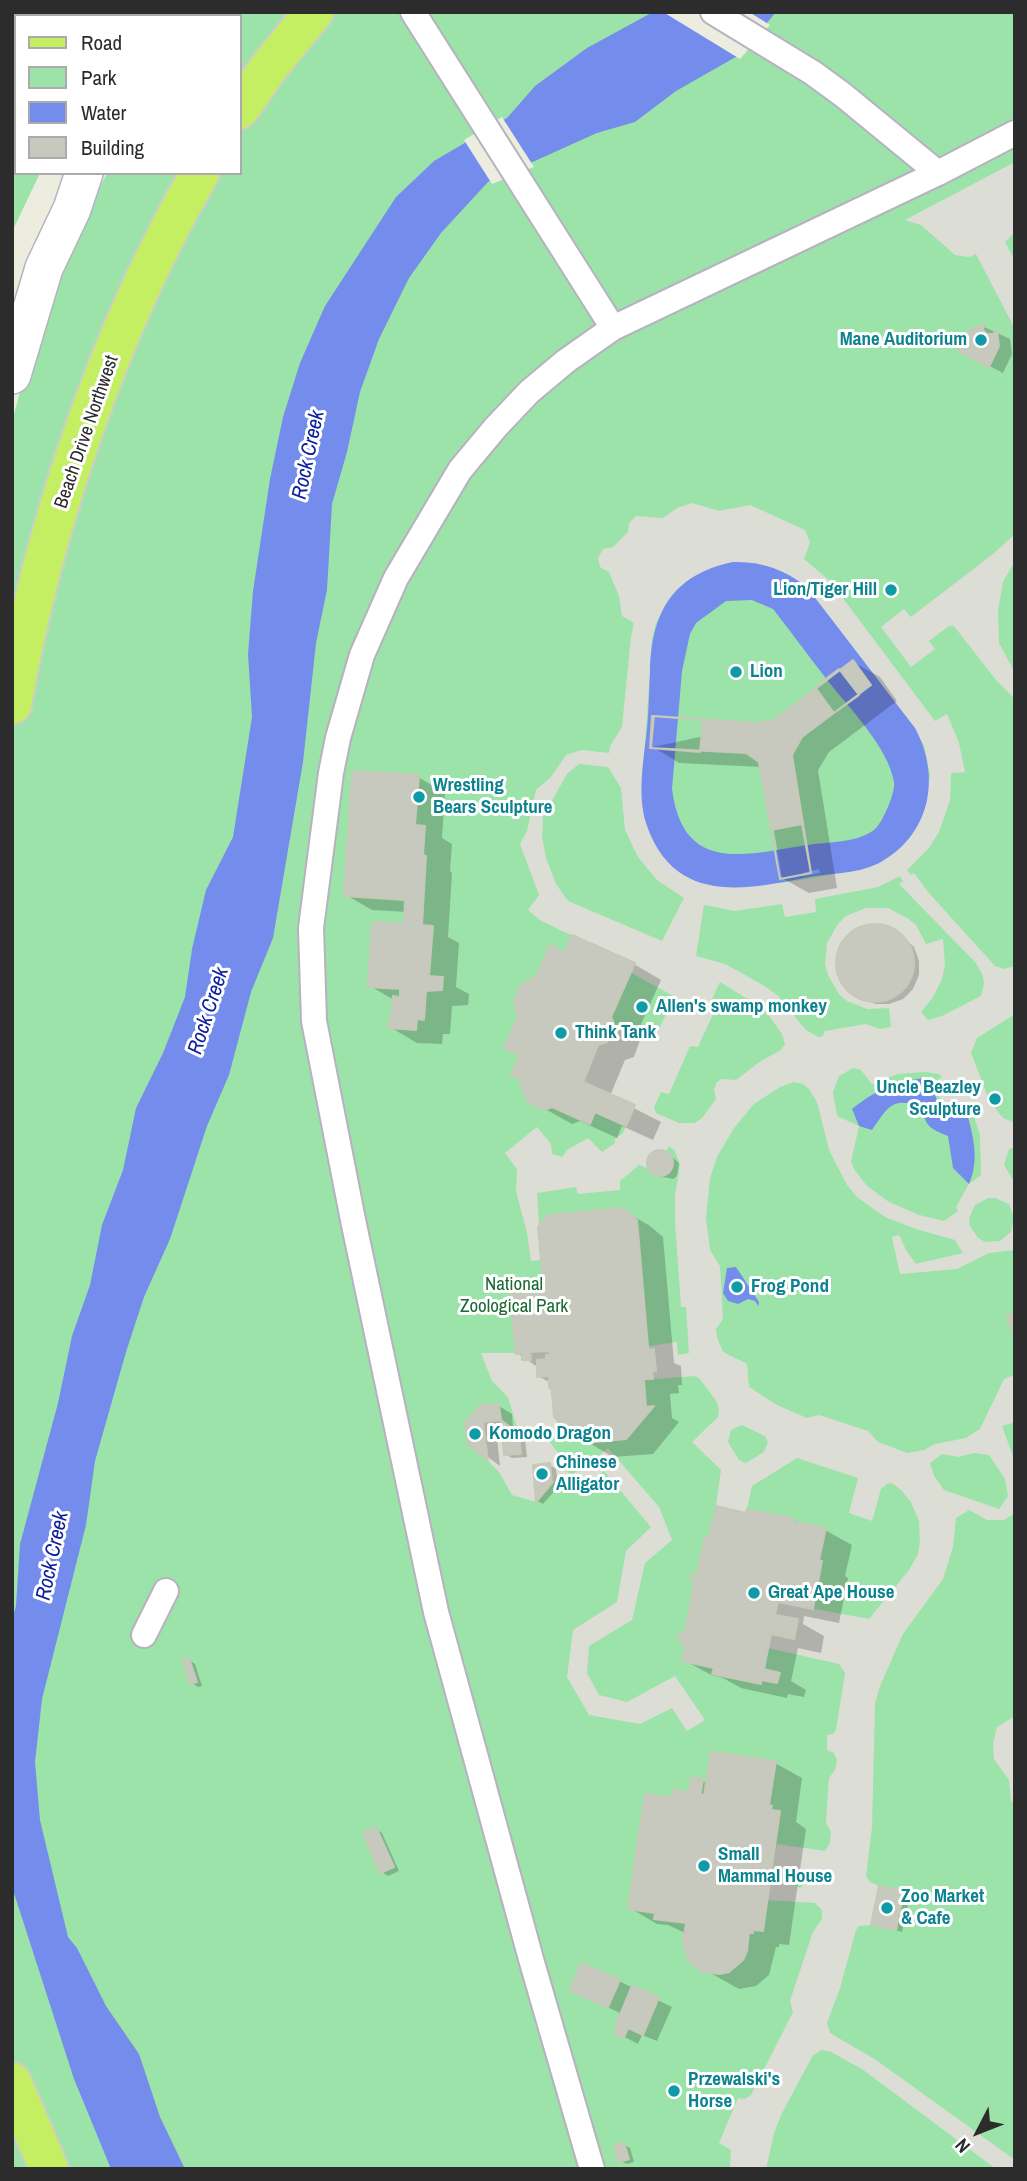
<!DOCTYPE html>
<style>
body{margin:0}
#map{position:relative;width:1027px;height:2181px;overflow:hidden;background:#eceddf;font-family:"Archivo Narrow",sans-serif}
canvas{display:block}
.frame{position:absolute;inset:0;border:14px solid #2c2c2c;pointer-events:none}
.legend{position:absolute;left:14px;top:14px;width:228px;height:161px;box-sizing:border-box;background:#fff;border:2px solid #ababab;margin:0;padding:9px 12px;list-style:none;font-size:21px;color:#2c2c2c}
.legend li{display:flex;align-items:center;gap:14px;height:35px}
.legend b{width:35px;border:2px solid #ababab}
.north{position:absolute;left:943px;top:2097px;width:70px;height:70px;-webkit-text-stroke:5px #fff;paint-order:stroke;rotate:228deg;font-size:19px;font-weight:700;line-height:28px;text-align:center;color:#2c2c2c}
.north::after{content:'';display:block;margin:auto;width:24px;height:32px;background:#2c2c2c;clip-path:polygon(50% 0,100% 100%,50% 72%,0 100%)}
</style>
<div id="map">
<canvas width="1027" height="2181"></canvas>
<div class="frame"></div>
<ul class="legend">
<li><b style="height:9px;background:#c5ef62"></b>Road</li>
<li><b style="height:19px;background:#9ce3aa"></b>Park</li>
<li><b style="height:19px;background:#748ded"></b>Water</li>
<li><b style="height:19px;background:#c7c9be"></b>Building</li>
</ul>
<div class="north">N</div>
</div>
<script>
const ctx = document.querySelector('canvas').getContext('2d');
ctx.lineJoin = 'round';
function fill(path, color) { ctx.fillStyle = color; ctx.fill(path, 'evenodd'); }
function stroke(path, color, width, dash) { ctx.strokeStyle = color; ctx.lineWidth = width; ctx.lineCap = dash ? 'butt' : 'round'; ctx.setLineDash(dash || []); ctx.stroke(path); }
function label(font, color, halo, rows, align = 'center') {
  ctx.font = font + ' "Archivo Narrow",sans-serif'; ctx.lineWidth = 6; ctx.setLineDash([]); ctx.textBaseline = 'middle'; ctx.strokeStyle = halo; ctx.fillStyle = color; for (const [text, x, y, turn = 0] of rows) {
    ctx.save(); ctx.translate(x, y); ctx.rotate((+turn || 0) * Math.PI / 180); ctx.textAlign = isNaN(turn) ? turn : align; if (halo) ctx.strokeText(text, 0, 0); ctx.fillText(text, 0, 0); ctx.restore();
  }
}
const green = new Path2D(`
 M216 12H398L406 22 418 12H1015V2169H12V422C34 336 67 253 107 173H240V16H213Z
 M16 67V173H40L12 232V71Z`);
const plaza = new Path2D(`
 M1015 162V232L1005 242 1015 261V329L976 254 969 257 955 255 921 225 905 220Z
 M692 503 719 511 750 505 805 530 810 542 804 559 830 581 935 721 947 714 959 743 965 772 951 773 950 800 939 832 929 848 907 870 911 875 914 873 928 892 995 966 1004 969 1015 966V1014L977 1038 971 1053 990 1102 1003 1118 1015 1123V1147L1009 1149 1004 1165 1015 1183V1250L989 1253 957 1269 900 1274 892 1237 899 1235 906 1250 916 1264 963 1253 955 1240 916 1229 885 1217 857 1197 847 1185 829 1150 817 1102 809 1089 803 1084 794 1082 780 1087 754 1104 734 1128 717 1157 710 1178 706 1218 710 1250 720 1266 723 1319 716 1329 717 1337 723 1352 747 1364 749 1387 777 1405 807 1418 819 1415 868 1431 878 1442 907 1453 924 1450 935 1444 966 1438 980 1429 1004 1379 1015 1375V1422L1002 1426 1015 1462V1513L1004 1520H987L969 1510 956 1518 953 1547 943 1579 903 1634 880 1686 875 1704 872 1827 866 1876 870 1882 879 1886 871 1925 859 1926 856 1930 840 1988 827 2023 830 2033 876 2060 1015 2160V2169H996L862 2069 831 2052 822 2050 813 2055 782 2113 774 2133 766 2169H730L731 2150 719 2143 738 2098 745 2099 751 2095 793 2012 790 2001 813 1932 822 1919V1910L815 1903 767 1900 777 1844 825 1851 830 1843 831 1832 826 1823 829 1778 835 1770 837 1760 834 1753 827 1750V1735L833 1734 836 1730 845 1673 839 1664 768 1648 771 1634 798 1619 775 1615 778 1602 869 1619 909 1570 918 1554 920 1541 919 1521 911 1502 901 1490 892 1483 887 1484 881 1489 872 1521 849 1513 858 1478 797 1458 752 1486 746 1513 716 1506 721 1470 692 1442 718 1417 719 1410 717 1402 700 1379 695 1376 653 1379 652 1371 656 1370 654 1350H649V1346L677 1342 678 1355 689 1353 686 1307H681L675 1222V1196L680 1165 675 1151 669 1146 666 1152 655 1150 651 1153 647 1168 639 1165 620 1181V1190L578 1194 576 1187 537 1193 541 1260 531 1261 527 1233 516 1191 517 1169 505 1153 537 1127 551 1144 552 1154 562 1157 567 1150 588 1138 602 1152 615 1143V1139L623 1133 635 1105 583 1082 598 1045 607 1042 614 1024 653 1040 675 997 630 972 634 962 560 930 540 920 528 910 539 895 520 844 527 831 536 790 551 777 566 755 582 750 609 753 610 746 622 727 631 637 634 623 622 616 619 596 609 572 600 567 598 558 603 549 613 547 628 532 629 523 636 516 663 518 677 508ZM718 566 806 586 878 680 924 745 930 775 923 813 906 842 889 857 875 865 860 870 781 883 693 880 665 858 644 812 642 793 652 639 656 623 669 599 694 577ZM579 764 608 767 621 788 625 830 638 857 657 880 684 898 662 941 568 901 556 884 546 858 542 837 543 816 567 774ZM900 876 903 881 899 884 976 963 983 976 984 984 981 996 942 1016 928 1020 921 1012 933 997 942 979 945 964 943 939 926 944 916 925 907 918 888 908H866L846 916 838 924 827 943 825 964 828 975 839 994 847 1001 867 1009 889 1008 891 1027 880 1029 866 1024 825 1031 822 1037H818L806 1030 777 995 763 985 725 964 696 956 704 905 735 911 782 904 785 917 816 912 815 899 878 887ZM868 925H883L897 931 908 942 913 956V971L907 986 896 996 882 1001H867L853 995 842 984 836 970 837 955 843 941 854 930ZM720 982 765 1010 782 1034 785 1044 781 1050 761 1061 736 1080 722 1079 717 1082 714 1090 716 1099 702 1118 695 1123H679L656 1113 654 1107 661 1092 669 1094 690 1046 698 1047 714 1012 708 1007ZM853 1068 861 1070 872 1084 898 1074 925 1072 939 1074 942 1077 938 1079 936 1087 941 1102 952 1109 964 1106 967 1102 970 1104 980 1135 981 1175 969 1184 956 1207 958 1211 944 1221 919 1215 889 1202 867 1186 856 1172 851 1162 859 1126 837 1116 833 1092 839 1076ZM988 1198H995L1009 1204 1014 1218 1011 1232 1000 1241 985 1242 978 1238 970 1226 969 1218 975 1205ZM742 1425 765 1436 768 1442 764 1452 746 1463 739 1460 728 1442 731 1430ZM974 1453 989 1455 1005 1479 1008 1496 999 1509 944 1490 934 1476 930 1463 942 1454 958 1457ZM794 1870H801L806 1876V1883L800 1888 789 1883V1875Z
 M1015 534V561L1003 582 998 611 999 643 1015 673V699L996 680 954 626H949L929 641 935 649 911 667 881 627 904 609 911 617 993 554Z
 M549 1351 550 1355H547L546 1359 538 1361 537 1377 549 1376 554 1417 561 1429 545 1435 561 1457 564 1471 572 1474 587 1466 608 1448 659 1507 672 1540 645 1563 632 1620 589 1646 587 1673 599 1695 627 1702 675 1676 705 1720 687 1731 672 1708 640 1724 589 1715 567 1677 573 1630 617 1602 626 1551 651 1527 604 1471 594 1479 574 1489 552 1483 550 1463 533 1465 536 1502 512 1495 499 1472 488 1461 483 1422 501 1420 504 1455 521 1454 519 1434 508 1397 492 1381 481 1353H522L523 1360H531L530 1352Z
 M1015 1716V1806L1011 1800 1009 1780 994 1759 993 1743 997 1727Z`);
const water = new Path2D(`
 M653 12H776L741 54 676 91 635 122 597 133 488 182 441 233 409 278 379 339 360 392 347 452 332 504 327 590 316 643 303 762 273 938 251 992 229 1075 207 1126 170 1239 144 1297 126 1352 95 1461 86 1525 42 1699 35 1762 40 1820 68 1937 77 1948 106 2006 139 2054 160 2117 185 2169H111L74 2079 12 1887V1620L16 1606 20 1544 58 1403 72 1336 90 1285 102 1225 123 1170 136 1108 163 1053 185 997 192 949 206 890 233 837 252 717 248 654 253 591 270 479 283 417 300 363 325 306 396 197 434 161 507 118 535 86 587 48Z
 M733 562C761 561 783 569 806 586L915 728C942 778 930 837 877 864 856 874 831 873 809 877 746 890 675 905 647 826 635 792 646 751 648 716 649 702 649 688 650 673 651 614 671 575 733 562ZM752 600 773 609C792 633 809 657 828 681 850 709 888 747 894 782 896 792 882 824 874 830 856 843 828 842 807 845 744 855 683 874 672 789L682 671 690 634 696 623 726 601Z
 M923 1078 934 1080C932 1102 944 1114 966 1110 973 1135 980 1159 969 1184L953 1168 948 1136C928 1128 926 1126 921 1106 890 1097 888 1108 872 1130L859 1126 852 1109C876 1090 892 1083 923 1078Z
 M736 1267 759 1302 758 1306 755 1301 748 1299 738 1304 728 1301 723 1293 727 1268Z`);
const pier = new Path2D(`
 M663 12H749L770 25 740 59Z
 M502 117 534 167 492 184 464 140Z`);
const shadow = new Path2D(`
 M38 12H178L174 16H42Z
 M982 326 1010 339 1012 354 1003 373 974 358Z
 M853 662 880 677 897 701 829 752 818 770 837 888 809 893 782 878 763 767 679 763 653 747 774 721ZM819 869 820 873 803 876V873Z
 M418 777 445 793 442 838 452 844 450 871 452 873 448 937 459 943 456 987 469 994 468 1005 452 1006 450 1034H443L442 1044 417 1043 390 1027 393 1021 394 1000 370 986 406 925V912L372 910 346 895Z
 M868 927H883L903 937 914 947 919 961V975L913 989 903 999 889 1004H875L854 994 844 983 838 970 839 955 844 942 855 932Z
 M566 954 634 964 661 980 637 1033 640 1040 634 1057 625 1060 610 1096 661 1122 653 1140 622 1126 617 1138 580 1121 572 1124 529 1100 522 1056 506 1047 537 978Z
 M656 1152 669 1154 679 1163 677 1176 673 1179 659 1176 649 1169 652 1154Z
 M623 1210 650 1226 663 1237 674 1363 681 1366 682 1385H678L679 1393 670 1394 672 1418 679 1422 653 1454 613 1457 586 1441 554 1389 550 1387 551 1383 538 1376 539 1368 517 1353 545 1292Z
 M499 1406 512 1414 513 1427 509 1428 525 1440 527 1457 512 1458 505 1454 503 1428 496 1429 500 1466 469 1443 467 1424Z
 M550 1465 556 1469 558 1487 543 1504 538 1501 535 1466Z
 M747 1515 794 1520 803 1525 825 1530 852 1545 845 1576 848 1578 839 1623 804 1616 803 1624 824 1636 821 1653 798 1648 791 1681 806 1690 804 1697 788 1694 787 1698 741 1688 723 1678 711 1675 684 1660 686 1633 699 1574 711 1540Z
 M189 1660 195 1664 202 1686 198 1687 192 1683Z
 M775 1763 802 1778 796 1822 806 1829 789 1945 779 1944V1947H776L769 1975 756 1986 739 1989 696 1965 687 1934 668 1925 657 1924 630 1908 673 1800 691 1794 702 1781 708 1784Z
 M376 1829 382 1833 399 1871 388 1876 382 1872Z
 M903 1893 910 1896 902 1932 873 1924Z
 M619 1981 672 2007 657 2041 642 2035 638 2044 617 2033 622 2014 572 1990Z
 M624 2145 630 2148 634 2162 627 2164 620 2161Z`);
const building = new Path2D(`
 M36 12H104L101 16H39Z
 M984 324 983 330 987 334H993L997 330 999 346 989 367 958 351 970 330Z
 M853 660 871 685 802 737 792 755 811 873 780 879 759 762 746 753 651 748 654 716 757 723 774 720Z
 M839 669 859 695 834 713 815 687Z
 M652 716 703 720 700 752 650 748Z
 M352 771 419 775 415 825 425 826 423 855 426 856 422 925 433 926 429 976 443 977 442 990 426 991 424 1020 417 1019 416 1030 388 1028 389 1019H391L393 996 400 997V989L368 987 372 922 404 924 405 900 344 896Z
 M802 824 811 873 780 879 771 830Z
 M836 963a39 39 0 1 1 78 0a39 39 0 1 1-78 0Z
 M572 935 635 963 611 1017 614 1024 607 1042 598 1045 583 1082 635 1105 626 1126 595 1112 590 1124 552 1107 544 1110 528 1102 518 1077 511 1075 520 1055 504 1048 518 1017 514 1001 521 985 536 977 550 945 565 952Z
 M647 1163a13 13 0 1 1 26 0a13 13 0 1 1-26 0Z
 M623 1208 637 1220 648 1346 649 1350 654 1349 656 1371H652L653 1379H644L646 1407 654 1406 626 1439 585 1443 554 1417 552 1388H549V1376L537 1377V1360L546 1359V1355H550L549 1351 530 1352 531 1360H522V1353L516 1354 510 1294 544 1291 538 1227 549 1215Z
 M1015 1313V1338L1007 1315Z
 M499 1404 501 1420 483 1422 488 1461 468 1444 465 1423 481 1405Z
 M501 1420 519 1434 521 1454 504 1455Z
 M550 1463 552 1483 536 1502 533 1465Z
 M716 1506 746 1513 747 1509 795 1519 794 1522 826 1528 819 1560 822 1561 813 1609 778 1602 775 1615 798 1619 794 1639 771 1634 764 1669 780 1673 777 1683 761 1680V1684L712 1674 714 1668 682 1661 685 1648 677 1636 685 1632 694 1584 690 1577 697 1573 705 1537 709 1538Z
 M189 1658 197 1682 190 1684 183 1660Z
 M711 1752 776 1761 769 1805 772 1806 771 1810 780 1811 763 1931 753 1930V1933H749L747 1951 743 1960 729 1972 720 1974 702 1972 688 1960 683 1942 686 1923 654 1919 655 1913 628 1909 645 1794 672 1798 673 1790 692 1792 691 1796 700 1798 701 1795H704Z
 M691 1777 703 1779 700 1798 691 1796 692 1792H689Z
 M376 1827 394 1867 380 1873 363 1833Z
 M879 1886 904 1891 896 1930 871 1925Z
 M581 1963 620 1980 608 2007 570 1991Z
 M632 1986 659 1997 643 2035 628 2028 624 2038 614 2034 618 2024H616Z
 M624 2143 629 2159 619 2162 614 2146Z`);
const street = new Path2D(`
 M413 12 613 328
 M713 12 813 73 843 95 938 173
 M144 1635 166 1591
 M592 2169 531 1959 436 1612 353 1220 314 1021 311 928 331 773 338 738 362 655 396 578 460 470 495 428 529 392 566 361 613 328 938 173 1015 133`);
const secondary = new Path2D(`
 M188 16 190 12
 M12 375 44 268 72 209 84 173`);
const primary = new Path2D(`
 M240 109 269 67 314 12
 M12 705C44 525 108 332 200 173
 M12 2082 49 2169`);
const markers = [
 [981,340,7,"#0f9aa8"],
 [891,590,7,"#0f9aa8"],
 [736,672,7,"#0f9aa8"],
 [419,797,7,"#0f9aa8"],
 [642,1007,7,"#0f9aa8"],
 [561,1033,7,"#0f9aa8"],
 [995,1099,7,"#0f9aa8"],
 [737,1287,7,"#0f9aa8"],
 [475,1434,7,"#0f9aa8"],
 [542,1474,7,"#0f9aa8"],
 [754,1593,7,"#0f9aa8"],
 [704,1866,7,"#0f9aa8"],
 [887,1908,7,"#0f9aa8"],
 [674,2091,7,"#0f9aa8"]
];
const cultureNames = [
 ["Mane Auditorium",967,340,"right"],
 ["Lion/Tiger Hill",877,590,"right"],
 ["Lion",750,672],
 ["Wrestling",433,786],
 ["Bears Sculpture",433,808],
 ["Allen's swamp monkey",656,1007],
 ["Think Tank",575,1033],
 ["Uncle Beazley",981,1088,"right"],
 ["Sculpture",981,1110,"right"],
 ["Frog Pond",751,1287],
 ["Komodo Dragon",489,1434],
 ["Chinese",556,1463],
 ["Alligator",556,1485],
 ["Great Ape House",768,1593],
 ["Small",718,1855],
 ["Mammal House",718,1877],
 ["Zoo Market",901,1897],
 ["& Cafe",901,1919],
 ["Przewalski's",688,2080],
 ["Horse",688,2102]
];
const streetNames = [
 ["Beach Drive Northwest",87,432,-71]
];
const parkNames = [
 ["National",514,1285],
 ["Zoological Park",514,1307]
];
const waterNames = [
 ["Rock Creek",309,455,-78],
 ["Rock Creek",209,1011,-72],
 ["Rock Creek",53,1556,-78]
];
fill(green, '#9ce3aa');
fill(plaza, '#dcded6');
fill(water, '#748ded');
fill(pier, '#eceddf');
fill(shadow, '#0003');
fill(building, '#c7c9be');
stroke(building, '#c6c9b8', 2);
stroke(street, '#b6b2bf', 28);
stroke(secondary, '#b6b2bf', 40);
stroke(primary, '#ccc', 42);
stroke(street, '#fff', 24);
stroke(secondary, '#fff', 37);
stroke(primary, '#c5ef62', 38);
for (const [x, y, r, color] of markers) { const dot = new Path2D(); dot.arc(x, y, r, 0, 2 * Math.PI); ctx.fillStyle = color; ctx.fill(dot); stroke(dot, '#fff', 2.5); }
label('bold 19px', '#0d838f', '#fff', cultureNames, 'left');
label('19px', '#2c2c2c', '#fff', streetNames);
label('19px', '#1c6935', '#fff', parkNames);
label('italic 21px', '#10219d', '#fff', waterNames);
</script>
